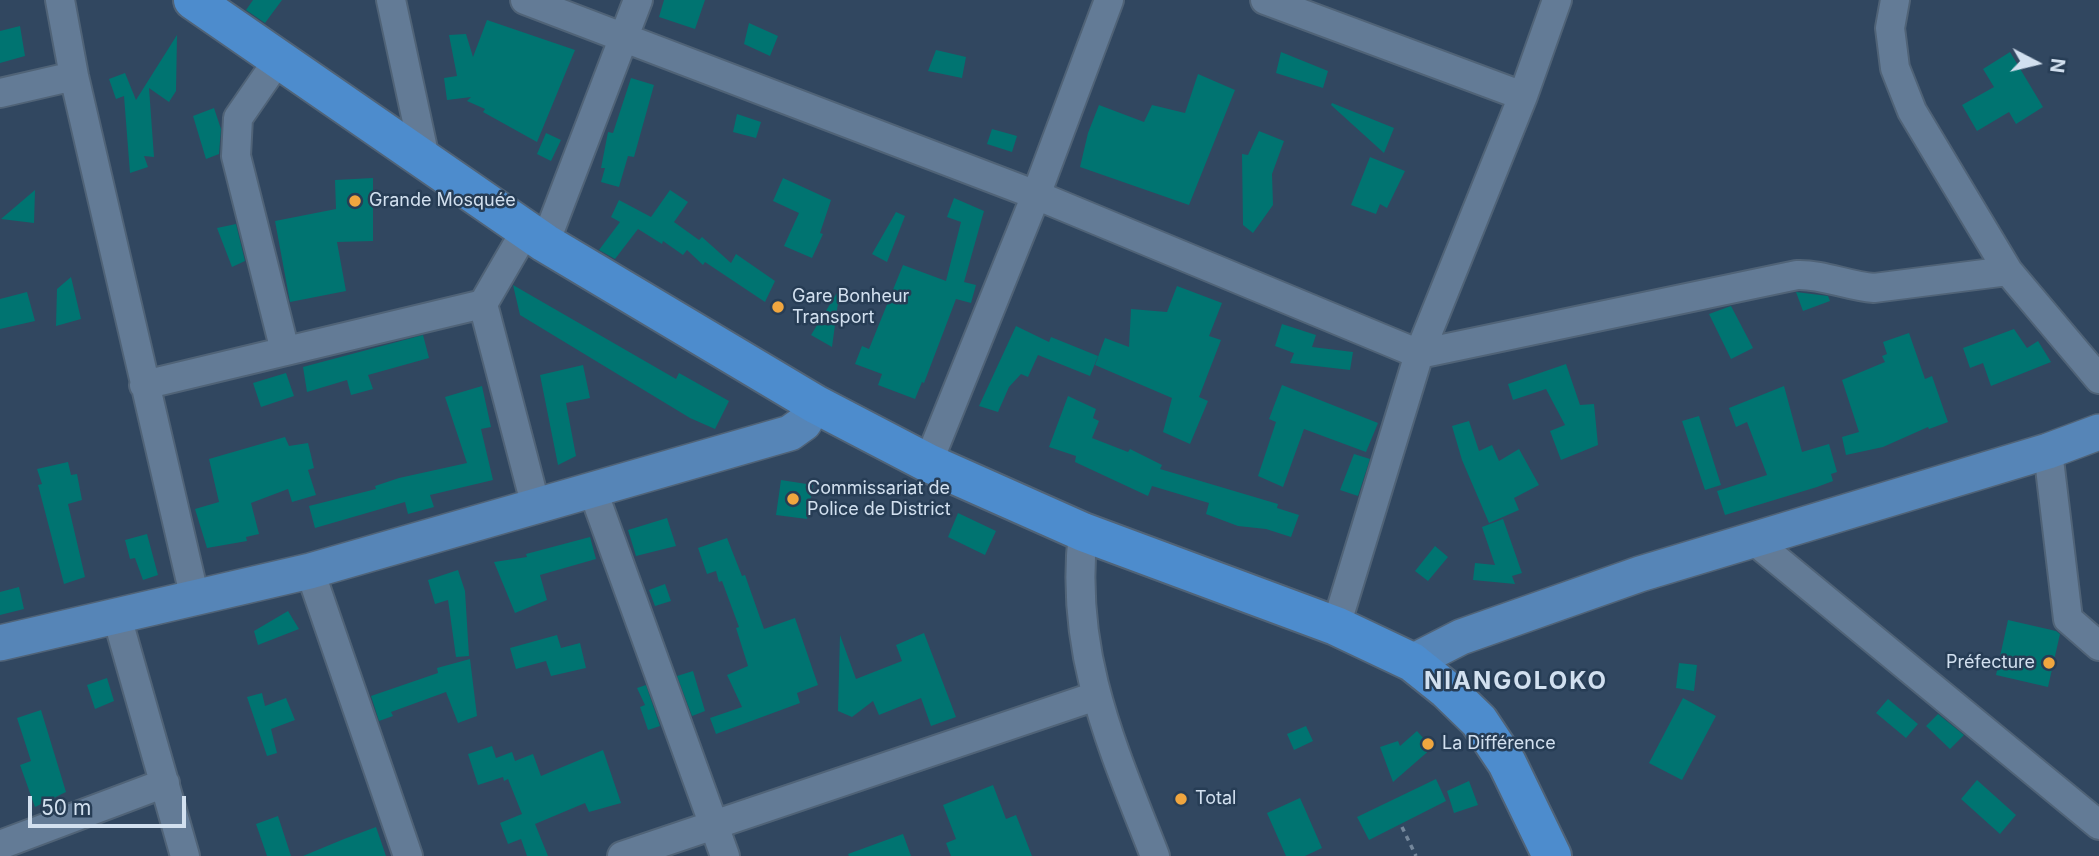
<!DOCTYPE html>
<meta charset="utf-8">
<style>
body{margin:0}
#map{position:relative;width:2099px;height:856px;overflow:hidden;background:#314760;font-family:Inter,sans-serif}
canvas{display:block}
.north{position:absolute;left:2001px;top:28px;width:70px;height:70px;-webkit-text-stroke:5px #273d55;paint-order:stroke;rotate:97deg;font-size:19px;font-weight:700;line-height:28px;text-align:center;color:#d2e0ef}
.north::after{content:'';display:block;margin:auto;width:24px;height:32px;background:#d2e0ef;clip-path:polygon(50% 0,100% 100%,50% 72%,0 100%)}
.scale{position:absolute;left:28px;top:796px;width:158px;height:32px;box-sizing:border-box;border:4px solid #d2e0ef;border-top:0;padding-left:9px;font-size:21px;line-height:24px;white-space:nowrap;color:#d2e0ef;-webkit-text-stroke:5px #273d55;paint-order:stroke}
</style>
<div id="map">
<canvas width="2099" height="856"></canvas>
<div class="north">N</div>
<div class="scale">50 m</div>
</div>
<script>
const ctx = document.querySelector('canvas').getContext('2d');
ctx.lineJoin = 'round';
function fill(path, color) { ctx.fillStyle = color; ctx.fill(path, 'evenodd'); }
function stroke(path, color, width, dash) { ctx.strokeStyle = color; ctx.lineWidth = width; ctx.lineCap = dash ? 'butt' : 'round'; ctx.setLineDash(dash || []); ctx.stroke(path); }
function label(font, color, halo, rows, align = 'center') {
  ctx.font = font + ' Inter,sans-serif'; ctx.lineWidth = 5; ctx.setLineDash([]); ctx.textBaseline = 'middle'; ctx.strokeStyle = halo; ctx.fillStyle = color; for (const [text, x, y, turn = 0] of rows) {
    ctx.save(); ctx.translate(x, y); ctx.rotate((+turn || 0) * Math.PI / 180); ctx.textAlign = isNaN(turn) ? turn : align; if (halo) ctx.strokeText(text, 0, 0); ctx.fillText(text, 0, 0); ctx.restore();
  }
}
const building = new Path2D(`
 M253 0H282L265 23 246 10Z
 M664 0H705L695 29 659 17Z
 M487 20 575 50 537 142 483 112 485 109 467 101 471 97 447 100 444 78 457 76 449 35 466 34 473 57Z
 M749 23 778 36 770 56 744 44Z
 M20 26 25 56 0 63V31Z
 M177 35 176 91 169 102 149 88 154 157 144 156 148 167 130 173 124 96 116 99 109 79 125 73 136 100Z
 M936 50 966 57 962 78 928 71Z
 M1281 52 1328 71 1323 88 1276 73Z
 M2010 52 2043 107 2016 124 2009 112 1977 131 1962 105 1994 87 1983 69Z
 M1198 74 1235 90 1189 205 1080 167 1088 133 1099 105 1144 122 1152 105 1185 113Z
 M631 78 654 85 634 157 628 156 619 187 601 182 605 168H601L608 132 613 133Z
 M1332 103 1394 128 1384 153 1331 105Z
 M214 108 221 129 219 154 206 159 193 116Z
 M737 114 761 122 756 138 733 132Z
 M992 129 1017 136 1012 152 987 144Z
 M1259 131 1284 141 1272 174 1273 205 1253 233 1243 225 1242 154 1248 155Z
 M546 133 561 140 551 161 537 154Z
 M1370 157 1405 171 1387 208 1380 204 1376 214 1351 205Z
 M373 178V241L337 242 346 291 290 302 275 221 336 209 335 180Z
 M783 178 831 200 820 233 823 234 812 258 784 246 799 213 773 201Z
 M35 190 34 223 1 219Z
 M670 190 688 202 674 222 699 240 702 237 731 263 736 254 775 281 765 302 705 262 703 265 687 250 683 255 663 241 662 244 638 229 615 259 599 250 620 222 611 217 619 200 651 217Z
 M954 198 984 211 964 282 976 285 971 303 956 299 924 383 922 382 915 399 878 385 882 374 855 364 862 346 869 349 903 265 946 281 961 222 947 217Z
 M896 212 905 216 887 262 872 254Z
 M236 224 245 261 232 267 217 228Z
 M71 277 81 319 56 326 57 289Z
 M513 285 676 379 679 373 729 401 715 429 690 418 520 315Z
 M1177 286 1222 303 1209 336 1221 340 1199 397 1208 401 1190 444 1163 432 1172 398 1095 365 1105 338 1129 347 1131 309 1167 312Z
 M840 288 832 347 811 335Z
 M27 292 35 321 0 329V299Z
 M1796 292 1828 296 1830 301 1803 311Z
 M1731 306 1753 348 1731 359 1709 314Z
 M1282 324 1316 335 1312 347 1353 352 1350 370 1290 363 1294 353 1275 346Z
 M1016 326 1049 342 1051 337 1098 356 1090 376 1038 355 1028 377 1021 374 1009 387 998 412 979 406Z
 M2014 329 2027 348 2038 341 2051 362 1991 386 1983 363 1970 368 1963 348Z
 M1909 333 1925 379 1932 376 1948 422 1929 429 1928 427 1883 447 1846 455 1842 437 1859 432 1842 380 1885 362 1882 356 1887 354 1883 342Z
 M423 335 429 358 368 375 373 389 351 395 347 380 307 392 303 367Z
 M1566 364 1580 405 1594 404 1598 445 1561 460 1550 431 1565 425 1546 389 1513 400 1508 384Z
 M583 365 590 398 566 403 576 456 558 465 540 375Z
 M286 373 294 396 261 407 253 383Z
 M1282 385 1378 423 1366 452 1304 429 1283 487 1258 476 1276 422 1269 419Z
 M482 386 491 427 481 429 493 480 430 495 434 507 408 514 405 502 315 528 309 506 376 489 375 486 399 478 467 463 445 397Z
 M1784 386 1802 452 1829 444 1837 472 1831 474 1833 481 1817 487 1725 515 1717 491 1767 475 1747 422 1736 427 1729 408Z
 M1068 396 1096 409 1093 418 1099 421 1092 438 1128 452 1130 449 1162 465 1160 469 1278 504 1277 508 1299 515 1291 537 1266 529 1238 526 1206 514 1209 503 1152 486 1148 496 1075 462 1076 456 1049 447Z
 M1699 416 1721 485 1705 490 1682 421Z
 M1469 421 1479 451 1492 445 1499 461 1519 449 1539 485 1514 498 1519 510 1489 523 1462 460 1452 426Z
 M285 437 289 446 308 443 314 468 308 470 316 495 292 502 288 489 251 503 259 534 246 537 247 541 207 548 195 509 219 502 209 459Z
 M1354 454 1370 459 1358 496 1340 490Z
 M68 462 71 475 77 474 82 500 68 504 85 577 64 584 38 485 42 484 37 469Z
 M781 480 813 485 807 519 776 515Z
 M958 513 996 531 985 555 948 537Z
 M667 518 676 546 636 556 628 530Z
 M1503 519 1522 573 1512 576 1515 584 1473 580 1475 563 1495 565 1482 527Z
 M147 534 158 575 143 580 135 558 130 559 125 540Z
 M590 537 596 559 540 575 547 600 515 613 494 562 527 557 526 554Z
 M727 538 742 576 745 575 764 629 795 618 818 685 797 693 800 703 716 734 710 718 742 707 727 675 748 666 736 628 739 627 722 581 719 582 716 571 707 574 698 548Z
 M1435 546 1448 557 1428 581 1415 571Z
 M458 570 465 591 469 656 456 657 448 600 435 604 428 580Z
 M665 584 671 601 655 606 649 590Z
 M19 587 24 609 0 615V592Z
 M288 611 299 629 258 645 254 631Z
 M2008 620 2056 631 2060 634 2048 687 1996 675Z
 M924 633 956 717 931 726 921 698 879 715 873 701 852 717 838 711 840 635 856 679 902 661 896 645Z
 M557 635 561 648 580 643 586 668 551 676 546 661 516 669 510 648Z
 M470 659 477 716 458 723 446 692 391 712 393 716 379 721 371 696 438 673 437 668Z
 M1679 663 1697 665 1694 691 1676 688Z
 M693 671 705 711 692 716 677 676Z
 M107 678 114 701 95 709 87 685Z
 M646 685 660 726 648 730 640 707 645 705 637 688Z
 M262 693 265 706 286 698 295 720 271 729 277 753 267 756 247 697Z
 M1683 698 1716 716 1682 780 1649 763Z
 M1888 699 1918 724 1906 738 1876 713Z
 M41 710 66 792 35 807 20 765 31 761 17 718Z
 M1938 714 1964 735 1950 749 1926 726Z
 M1306 726 1313 741 1294 750 1287 734Z
 M1417 731 1432 748 1393 782 1380 747 1398 741 1400 746Z
 M492 746 496 758 512 752 515 761 533 754 541 776 603 750 621 803 589 812 585 803 535 824 548 856H527L521 839 508 844 500 823 522 814 508 779 504 781 503 777 478 785 468 754Z
 M1436 779 1446 801 1369 840 1357 817Z
 M1977 780 2016 815 2000 834 1961 799Z
 M1469 781 1478 805 1454 813 1447 791Z
 M993 785 1006 819 1016 815 1032 856H951L946 843 956 839 943 805Z
 M1300 798 1322 848 1305 856H1286L1267 813Z
 M278 816 291 856H267L256 824Z
 M376 827 386 856H303L344 839Z
 M903 834 911 856H849L848 854Z`);
const path = new Path2D(`
 M1402 827 1416 856`);
const minor = new Path2D(`
 M60 0 74 76 195 599
 M391 0 426 163
 M525 0 1036 195 1419 354 1797 275C1823 274 1847 286 1874 288L2008 271
 M1265 0 1523 96
 M1895 0 1890 28 1895 68 1912 111 2008 271 2099 379
 M278 60 238 118 236 156 285 351
 M0 93 74 76
 M545 243 638 0
 M483 304 536 507
 M144 385 483 304 526 230
 M2048 451 2068 619 2099 646
 M928 463 1036 195 1109 0
 M593 491 725 856
 M1083 532C1069 653 1112 746 1155 856
 M1752 539 2099 825
 M310 571 408 856
 M117 617 185 856
 M1336 626 1419 354 1523 96 1557 0
 M0 845 165 783
 M622 856 1096 696`);
const major = new Path2D(`
 M0 643 310 571 790 433 804 423 815 404
 M1412 662 1461 637 1640 574 2048 451 2099 432`);
const highway = new Path2D(`
 M193 0 545 243 815 404 928 463 1083 532 1336 626 1412 662 1447 690 1479 721 1507 763 1552 856`);
const markers = [
 [355,201,7,"#f0a63f"],
 [778,307,7,"#f0a63f"],
 [793,499,7,"#f0a63f"],
 [2049,663,7,"#f0a63f"],
 [1428,744,7,"#f0a63f"],
 [1181,799,7,"#f0a63f"]
];
const poiNames = [
 ["Grande Mosquée",369,201],
 ["Gare Bonheur",792,297],
 ["Transport",792,318],
 ["Commissariat de",807,489],
 ["Police de District",807,510],
 ["Préfecture",2035,663,"right"],
 ["La Différence",1442,744],
 ["Total",1195,799]
];
const districtNames = [
 ["NIANGOLOKO",1516,682]
];
fill(building, '#007471');
stroke(minor, '#506377', 32);
stroke(major, '#506377', 38);
stroke(highway, '#506377', 42);
stroke(path, '#74879b', 3.5, [5, 5]);
stroke(minor, '#637b96', 28);
stroke(major, '#5685b7', 35);
stroke(highway, '#4d8ccd', 38);
for (const [x, y, r, color] of markers) { const dot = new Path2D(); dot.arc(x, y, r, 0, 2 * Math.PI); ctx.fillStyle = color; ctx.fill(dot); stroke(dot, '#273d55', 2.5); }
label('18px', '#d2e0ef', '#273d55', poiNames, 'left');
ctx.letterSpacing = '2px';
label('bold 24px', '#d2e0ef', '#273d55', districtNames);
ctx.letterSpacing = '0px';
</script>
